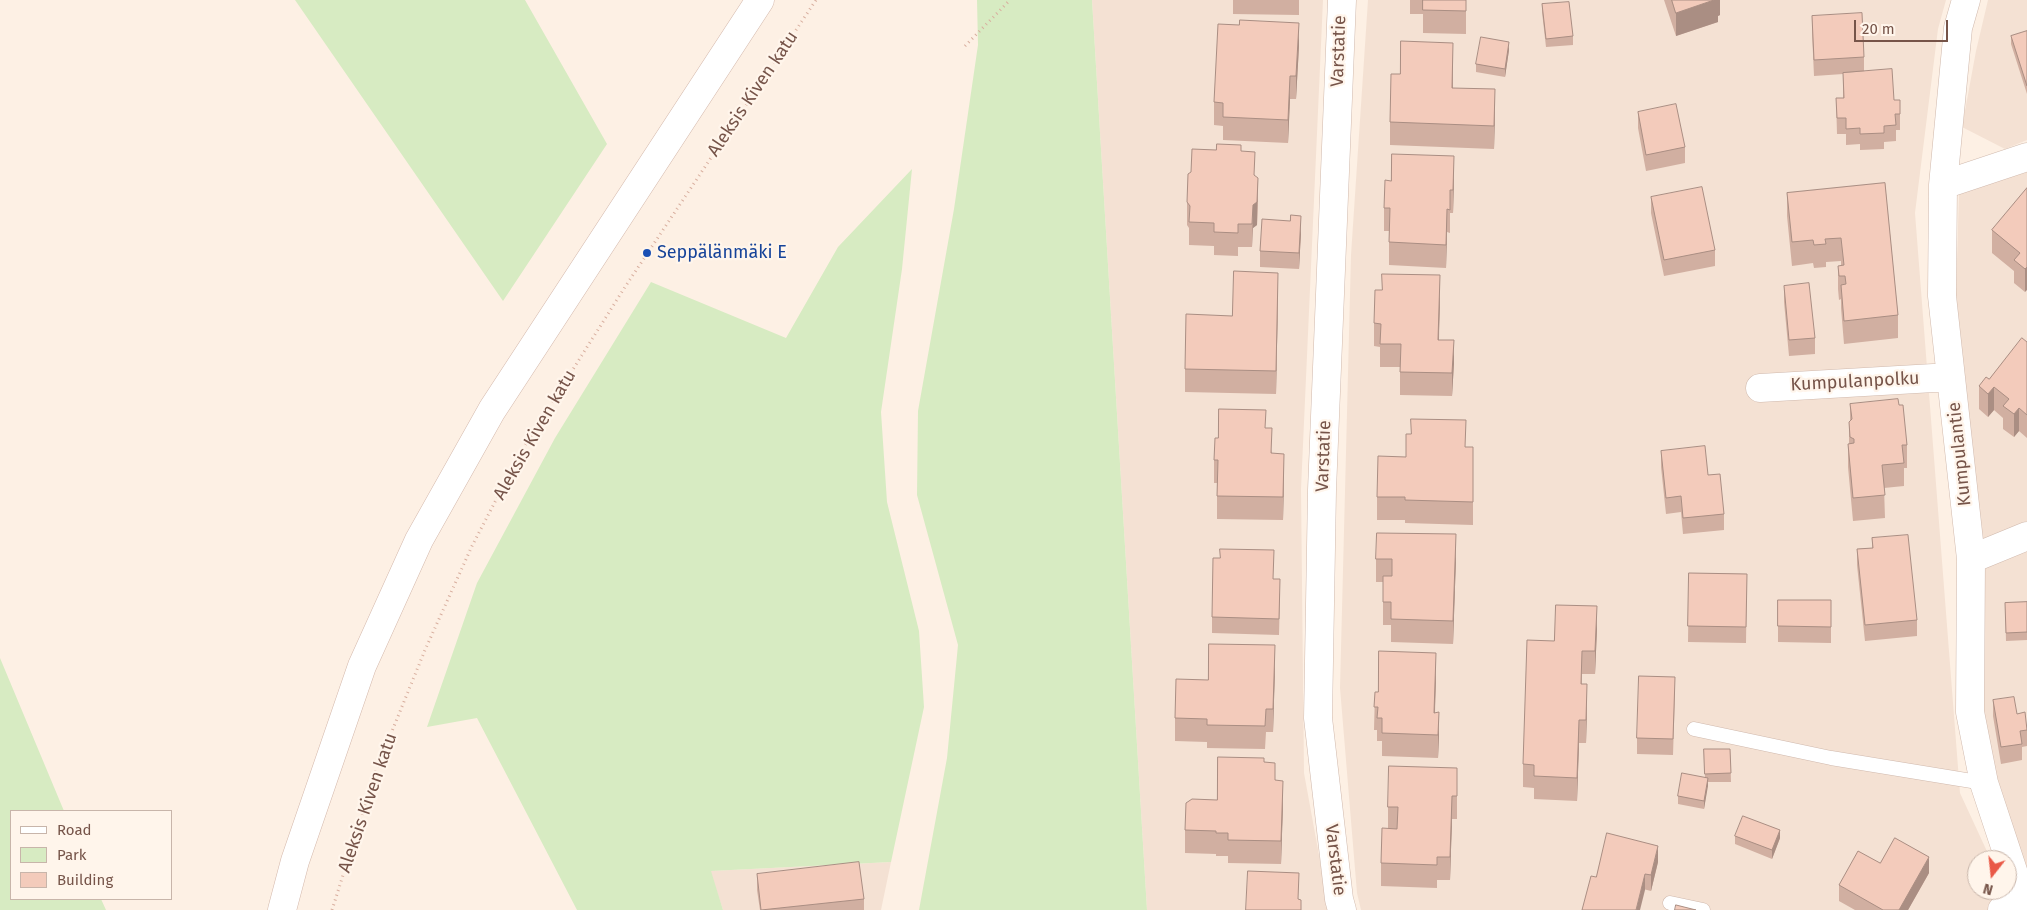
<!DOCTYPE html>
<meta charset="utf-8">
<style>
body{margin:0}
#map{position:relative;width:2027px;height:910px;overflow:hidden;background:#fdf0e4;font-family:"Fira Sans",sans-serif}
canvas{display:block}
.legend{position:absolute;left:10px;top:810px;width:162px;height:90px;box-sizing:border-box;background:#fff5eb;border:1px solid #c8b5aa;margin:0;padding:6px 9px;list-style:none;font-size:15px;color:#765449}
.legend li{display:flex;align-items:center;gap:10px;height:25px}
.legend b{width:25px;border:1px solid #c8b5aa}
.north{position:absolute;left:1967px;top:850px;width:50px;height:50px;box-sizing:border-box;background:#fff5eb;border:1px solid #c8b5aa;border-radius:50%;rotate:196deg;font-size:14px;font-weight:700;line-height:20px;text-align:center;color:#765449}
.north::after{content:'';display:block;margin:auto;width:18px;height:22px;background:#e95947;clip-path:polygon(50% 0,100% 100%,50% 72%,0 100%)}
.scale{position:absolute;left:1854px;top:20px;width:94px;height:22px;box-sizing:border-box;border:2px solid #765449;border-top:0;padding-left:6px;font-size:15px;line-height:18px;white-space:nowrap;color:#765449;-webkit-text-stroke:4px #fff5eb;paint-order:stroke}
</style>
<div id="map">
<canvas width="2027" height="910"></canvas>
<ul class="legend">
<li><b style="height:6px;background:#fff"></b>Road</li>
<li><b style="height:14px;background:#d7ebc2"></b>Park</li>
<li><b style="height:14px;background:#f3cbbb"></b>Building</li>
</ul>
<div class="north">N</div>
<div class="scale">20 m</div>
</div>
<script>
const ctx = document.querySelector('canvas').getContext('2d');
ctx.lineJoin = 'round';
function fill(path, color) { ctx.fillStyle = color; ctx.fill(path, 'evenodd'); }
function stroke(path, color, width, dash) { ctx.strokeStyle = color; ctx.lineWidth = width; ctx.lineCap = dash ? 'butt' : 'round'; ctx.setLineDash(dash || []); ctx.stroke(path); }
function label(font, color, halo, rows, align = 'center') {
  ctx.font = font + ' "Fira Sans",sans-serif'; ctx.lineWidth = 4.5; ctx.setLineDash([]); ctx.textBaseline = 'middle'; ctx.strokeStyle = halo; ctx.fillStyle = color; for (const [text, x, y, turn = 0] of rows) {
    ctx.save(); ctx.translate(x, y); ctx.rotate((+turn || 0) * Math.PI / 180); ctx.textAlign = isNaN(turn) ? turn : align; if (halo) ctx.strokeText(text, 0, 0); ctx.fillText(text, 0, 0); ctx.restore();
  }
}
const residential = new Path2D(`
 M1092 0H1323L1301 489 1304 773 1329 910H1147Z
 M1368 0H1946L1938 29 1915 213 1960 793 1991 860H1977V890H2007L2021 910H1361L1357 893 1340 688 1351 255Z
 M1988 0H2027V140L2005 149 1962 127 1976 51Z
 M2027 165V521L1980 541 1956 295 1959 193Z
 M2027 547V872L2002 801 1982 716 1984 565Z
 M891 862 881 910H723L710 871Z`);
const green = new Path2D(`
 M295 0H525L607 144 503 301Z
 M977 0H1092L1147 910H919L947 758 958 645 917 495 918 411 954 209 978 45Z
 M912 169 902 269 881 412 887 502 919 631 924 707 891 862 711 871 723 910H577L477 718 427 727 477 583 555 438 651 282 786 338 838 247Z
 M0 658 64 811H11V899H101L106 910H0Z`);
const path = new Path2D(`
 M965 46 1010 0
 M332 910 377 768 425 650 472 546 522 450 625 287 816 0`);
const lane = new Path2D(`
 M1694 729 1831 758 1984 783
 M1670 903 1703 910`);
const street = new Path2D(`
 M1342 0 1322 490 1318 718 1339 899 1342 910
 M1966 0 1958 28 1943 185 1942 296 1971 559 1970 712 1984 783 2020 892 2027 901
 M1943 185 2027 157
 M1760 388 1951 377
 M1971 559 2027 536
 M2002 910 2020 892`);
const secondary = new Path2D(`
 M282 910 295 861 362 666 419 540 492 410 760 0`);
const wall = new Path2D(`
 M1233 0H1299V15L1233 14Z
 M1410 0H1466V34L1423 33V14H1410Z
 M1664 0H1720V15L1718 16V22L1676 36Z
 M1542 4 1573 36V45L1546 47 1542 12Z
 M1812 16 1864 57V71L1894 100 1900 114V130H1896V141L1884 142V149L1860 150V144L1846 145V134H1837L1836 98H1843V74L1814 76 1812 32Z
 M2027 31V94L2011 44V36Z
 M1299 46 1296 99H1290L1288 143 1223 140V126L1214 125V102Z
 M1509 50 1505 77 1476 72V64Z
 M1453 66V88L1495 112 1494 149 1390 145V122L1400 74Z
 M1638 112 1685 147V163L1646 171 1638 128Z
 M1241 151 1255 176 1258 201 1257 225 1253 228 1252 247H1238V256L1214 255V246L1189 245V228L1187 225V202Z
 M1454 179 1453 213H1450V233L1447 232 1446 268 1389 265V231H1384V208L1391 181Z
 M1885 183 1898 315V338L1844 344 1841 308V299L1839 300 1838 289V266H1841V261L1826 262V267L1814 268 1813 263 1792 266 1787 216V193Z
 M2027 188 2025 292 2014 283V271L1992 253V230Z
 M1651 197 1715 250V266L1664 276 1651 213Z
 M1301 232 1299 269 1260 267V251Z
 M1784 286 1815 338V354L1789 356 1784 302Z
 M1278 296 1276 394 1185 392V369L1232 316Z
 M1440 298 1439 340 1454 363 1452 396 1400 395V367H1380V347L1374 346V323Z
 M2027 342V438L2019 431 2014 437 2003 429V418L1994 410 1988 417 1979 409V386L1989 379Z
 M1850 404 1899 405 1907 445V468H1904V486L1884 488 1885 518 1853 521 1848 467V444H1849V422L1850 421Z
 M1266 428 1272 453 1284 477 1283 520 1217 519V483H1214V460L1218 438Z
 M1465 447H1473V525L1405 523V520H1377V497L1406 457Z
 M1661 451 1708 475 1724 514V530L1683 534 1681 512 1666 514 1661 467Z
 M1872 538 1917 620V636L1865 641 1857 565V549L1872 548Z
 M1220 558 1273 579 1280 595 1279 635 1212 633V617Z
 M1456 558 1453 644 1391 642V625H1383V582H1376V559Z
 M1689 573 1747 574 1746 643 1688 642Z
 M1778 600H1831V643L1778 642Z
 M2027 602V640L2006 641 2005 603Z
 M1597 629 1595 674H1582V684L1587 708 1586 743H1579L1577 801 1534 799V788L1523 787V764L1554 641Z
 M1275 668 1273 732H1266L1265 749 1207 748V742L1175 741V718L1208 680Z
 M1436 676 1435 713 1439 735 1438 758 1382 756V741H1377V730H1374L1375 692H1378Z
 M1675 693 1673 755 1637 754V738Z
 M1993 700 2017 714 2027 725V746L2022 747V760L2001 764 1993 716Z
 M1704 749H1730L1731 782H1708L1704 809 1678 804V796L1705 777Z
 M1264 762 1275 780 1283 804 1281 864 1228 863V856H1216V854L1185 853V830L1217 800Z
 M1457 791V819H1452L1450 880H1437V888L1381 886V863L1388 829V807Z
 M1735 836 1780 838 1772 859 1735 844Z
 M1658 862 1651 891 1596 877Z
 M1880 863 1929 873 1908 910H1855L1839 901V885Z
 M757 874 864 899V910H760L757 890Z`);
const shadedWall = new Path2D(`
 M1714 0H1720V15L1718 16V22L1676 36V13Z
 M1299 23V46L1296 99V76Z
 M1509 42V50L1505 77V69Z
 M1453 43V66L1452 111V88Z
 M1290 76V99L1288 143V120Z
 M1495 89V112L1494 149V126Z
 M1454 156V179L1453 213V190Z
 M1258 178 1257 225 1253 228 1252 247 1253 205Z
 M1447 209V232L1446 268V245Z
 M1301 216V232L1299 269V253Z
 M2027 267V290L2025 292V269Z
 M1278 273V296L1276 394V371Z
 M1440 275V298L1438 363V340Z
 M1454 340V363L1452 396V373Z
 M1994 387V410L1988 417V394Z
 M2019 408V431L2014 437V414Z
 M1284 454V477L1283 520V497Z
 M1456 534V558L1453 644V621Z
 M1597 606V629L1595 674V651Z
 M1275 645V668L1273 732V709Z
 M1436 653V676L1434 736V713Z
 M1587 684V708L1586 743V720Z
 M1439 712V735L1438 758V735Z
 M1579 720V743L1577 801V778Z
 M1708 778V786L1704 809V801Z
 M1283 781V804L1281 864V841Z
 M1452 796V819L1450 880V857Z
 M1780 830V838L1772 859V850Z
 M1658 846V862L1651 891V875Z
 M1929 857V873L1908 910H1899Z
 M1645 874V890L1640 910H1636Z`);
const building = new Path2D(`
 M1423 0H1466V11L1423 10Z
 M1672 0H1714L1676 13Z
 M1569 2 1573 36 1546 39 1542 4Z
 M1862 13 1864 57 1814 60 1812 16Z
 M1240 20 1299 23 1296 76H1290L1288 120 1223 117V103L1214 102 1218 24 1239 25Z
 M2027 31V86L2011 36Z
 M1481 37 1509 42 1505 69 1476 64Z
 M1401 41 1453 43 1452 88 1495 89 1494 126 1390 122 1391 74H1400Z
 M1892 69 1894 100H1900V114H1895L1896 125 1884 126V133L1860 134V128L1846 129V118H1837L1836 98H1844L1843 73Z
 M1676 104 1685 147 1646 155 1638 112Z
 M1217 144 1241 145V151L1255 152 1254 175 1258 178 1257 202 1253 205 1252 224H1238V233L1214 232V223L1189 222 1190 206 1187 202 1188 174 1191 172 1192 149 1216 150Z
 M1392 154 1454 156 1453 190H1450V210L1447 209 1446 245 1389 242 1390 208H1384L1385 180 1391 181Z
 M1885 183 1898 315 1844 321 1841 285 1846 284 1845 276H1839L1838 266 1844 265 1841 238 1825 239 1826 244 1814 245 1813 240 1792 242 1787 193Z
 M1702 187 1715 250 1664 260 1651 197Z
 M2027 188V267L2025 269 2014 260 2020 253 1992 230Z
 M1291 215 1301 216 1299 253 1260 251 1262 219 1290 221Z
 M1234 271 1278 273 1276 371 1185 369 1186 314 1232 316Z
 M1382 274 1440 275 1438 340H1454L1452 373 1400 372 1401 344H1380L1381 324 1374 323 1375 290H1382Z
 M1809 283 1815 338 1789 340 1784 286Z
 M2022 338 2027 342V415L2019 408 2014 414 2003 406 2009 399 1994 387 1988 394 1979 386 1986 377 1989 379Z
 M1898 399 1899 405H1903L1907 445H1902L1904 463 1882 465 1885 495 1853 498 1848 444 1854 443V439L1850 437 1849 422 1852 419 1850 404Z
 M1219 409 1266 410 1265 428H1272L1271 453 1284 454 1283 497 1217 496 1218 460H1214L1215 438H1218Z
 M1411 419 1466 420 1465 447H1473V502L1405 500V497H1377L1378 456 1406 457V434H1411Z
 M1705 446 1708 475 1720 474 1724 514 1683 518 1681 496 1666 498 1661 451Z
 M1377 533 1456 534 1453 621 1391 619V602H1383V576H1392V559H1376Z
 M1908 535 1917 620 1865 625 1857 549 1873 548 1872 538Z
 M1220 549 1274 550 1273 579H1280L1279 619 1212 617 1213 558H1220Z
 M1689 573 1747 574 1746 627 1688 626Z
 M1778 600H1831V627L1778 626Z
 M2027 602V632L2006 633 2005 603Z
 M1556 605 1597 606 1595 651H1582L1581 684H1587L1586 720H1579L1577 778 1534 776V765L1523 764 1527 640 1554 641Z
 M1209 644 1275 645 1273 709H1266L1265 726 1207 725V719L1175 718 1176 679 1208 680Z
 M1379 651 1436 653 1434 713 1439 712 1438 735 1382 733V718H1377L1378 707H1374L1375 692H1378Z
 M1639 676 1675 677 1673 739 1637 738Z
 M2014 697 2017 714 2025 712 2027 730 2020 731 2022 744 2001 747 1993 700Z
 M1704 749H1730L1731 773 1705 774Z
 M1218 757 1264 758V762L1275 763V780L1283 781 1281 841 1228 840V833H1216V831L1185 830 1186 803 1192 799 1217 800Z
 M1389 766 1457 768V796H1452L1450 857H1437V865L1381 863 1382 828 1397 829 1398 807H1388Z
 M1682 773 1708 778 1704 801 1678 796Z
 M1743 816 1780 830 1772 850 1735 836Z
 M1607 833 1658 846 1651 875 1645 874 1636 910H1582L1591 876 1596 877Z
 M1895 838 1929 857 1899 910H1883L1839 885 1858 851 1880 863Z
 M859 862 864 899 761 910 757 874Z
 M1248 871 1299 873 1298 899 1301 900V910H1246Z
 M1676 905 1696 910H1675Z`);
const markers = [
 [647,253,5,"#1a4fb4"]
];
const streetNames = [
 ["Varstatie",1339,51,-88],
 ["Aleksis Kiven katu",753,94,-56],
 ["Kumpulanpolku",1855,382,-3],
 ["Aleksis Kiven katu",535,435,-60],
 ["Kumpulantie",1960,454,-96],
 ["Varstatie",1324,456,-88],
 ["Aleksis Kiven katu",368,803,-71],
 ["Varstatie",1335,860,83]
];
const transitNames = [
 ["Seppälänmäki E",657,253]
];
fill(residential, '#f4e1d3');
fill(green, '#d7ebc2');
stroke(lane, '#d0b9ad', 15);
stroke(street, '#d0b9ad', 29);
stroke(secondary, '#d4b8ab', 29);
stroke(path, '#d8ae9e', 3, [1, 4]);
stroke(lane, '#fff', 14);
stroke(street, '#fff', 28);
stroke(secondary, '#fff', 28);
fill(wall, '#d1afa1');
fill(shadedWall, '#aa8e83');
fill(building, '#f3cbbb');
stroke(building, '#aa8e83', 1);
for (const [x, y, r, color] of markers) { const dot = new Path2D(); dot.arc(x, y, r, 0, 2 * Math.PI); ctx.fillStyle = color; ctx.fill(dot); stroke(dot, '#fff5eb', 2); }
label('18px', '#765449', '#fff5eb', streetNames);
label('18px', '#164399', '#fff5eb', transitNames, 'left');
</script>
